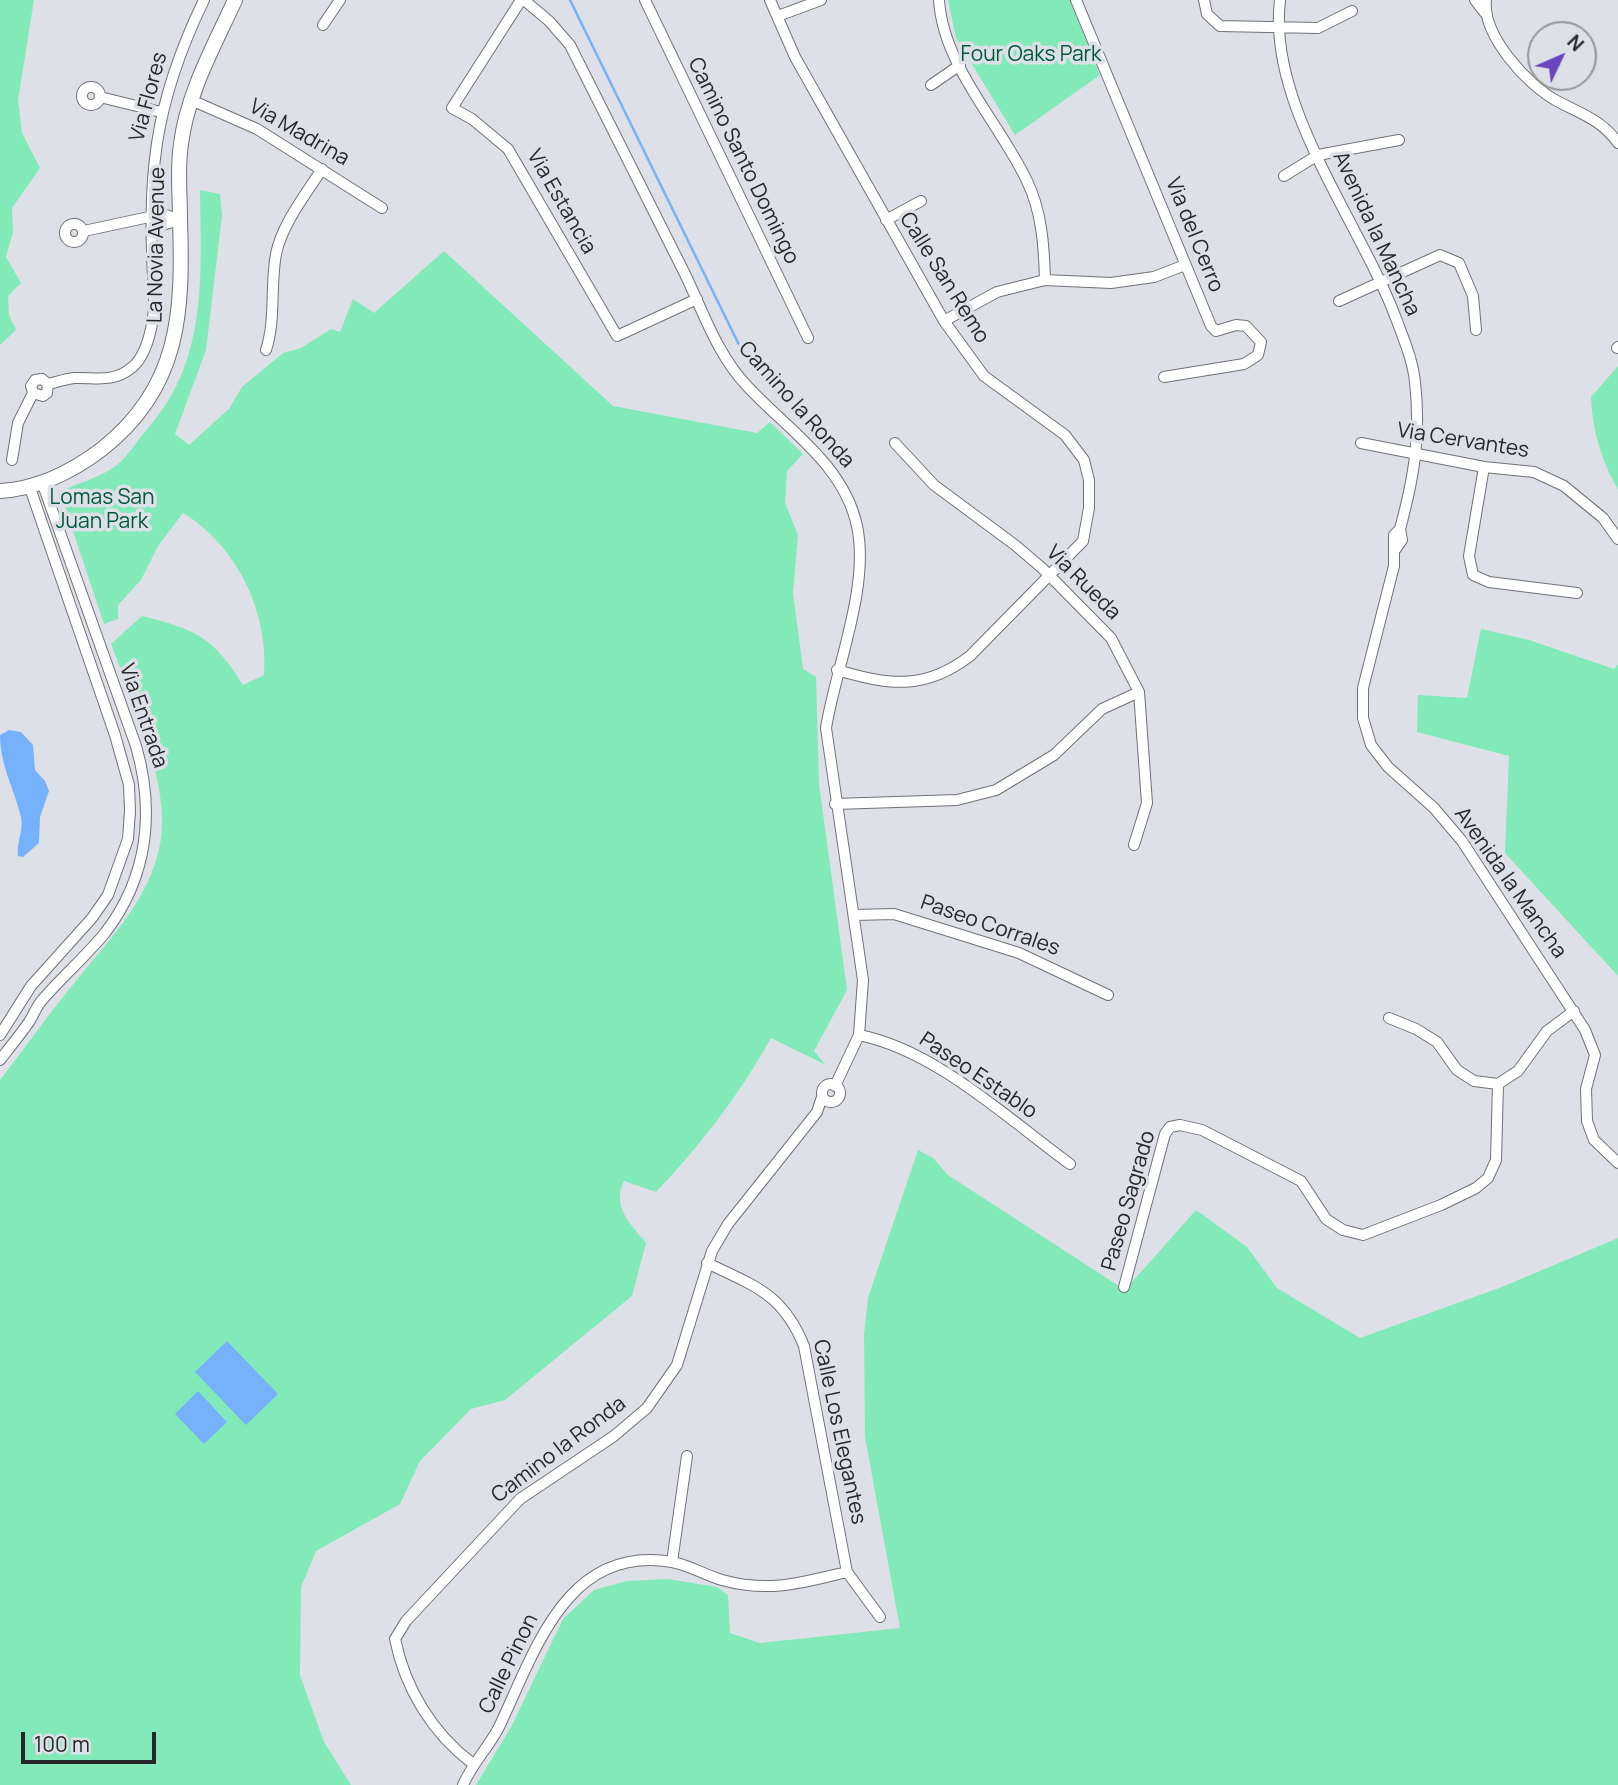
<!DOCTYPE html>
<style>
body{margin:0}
#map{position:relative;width:1618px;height:1785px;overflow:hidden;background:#dde0e6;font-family:Manrope,sans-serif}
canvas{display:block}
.north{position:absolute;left:1527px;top:21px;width:70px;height:70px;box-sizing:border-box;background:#dde0e6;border:2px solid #94969a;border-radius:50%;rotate:46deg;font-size:19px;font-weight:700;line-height:28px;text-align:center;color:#262729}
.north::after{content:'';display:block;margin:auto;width:24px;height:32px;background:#6a46bf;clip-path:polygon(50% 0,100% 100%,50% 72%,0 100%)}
.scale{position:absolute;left:21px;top:1732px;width:135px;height:32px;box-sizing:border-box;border:4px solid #262729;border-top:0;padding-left:9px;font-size:21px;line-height:24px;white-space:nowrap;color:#262729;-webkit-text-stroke:5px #dde0e6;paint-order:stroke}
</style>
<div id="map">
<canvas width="1618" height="1785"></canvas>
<div class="north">N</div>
<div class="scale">100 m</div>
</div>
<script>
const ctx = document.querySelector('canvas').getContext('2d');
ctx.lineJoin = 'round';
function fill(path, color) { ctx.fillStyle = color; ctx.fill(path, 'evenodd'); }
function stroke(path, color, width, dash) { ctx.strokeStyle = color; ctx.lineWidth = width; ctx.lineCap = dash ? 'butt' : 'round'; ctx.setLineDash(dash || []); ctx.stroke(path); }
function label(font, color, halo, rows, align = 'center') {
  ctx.font = font + ' Manrope,sans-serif'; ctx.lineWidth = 7; ctx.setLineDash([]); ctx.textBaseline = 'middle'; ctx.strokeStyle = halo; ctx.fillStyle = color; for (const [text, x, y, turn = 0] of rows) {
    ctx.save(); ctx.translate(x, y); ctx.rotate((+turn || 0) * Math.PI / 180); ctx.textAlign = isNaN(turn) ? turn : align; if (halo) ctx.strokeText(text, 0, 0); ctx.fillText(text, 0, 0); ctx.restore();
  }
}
const green = new Path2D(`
 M0 0H34L18 100 22 133 40 168 12 208 13 232 6 257 21 283 8 296 9 315 16 330 0 345Z
 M948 0H1070L1100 75 1015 135 956 38Z
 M200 190 220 194 222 216 206 350 175 434 189 445 229 409 242 387 283 353 301 348 331 329 340 332 353 299 374 313 444 251 613 406 757 433 770 422 803 454 787 471 785 503 798 535 793 593 803 669 816 677 819 784 847 990 814 1051 826 1065 771 1038C740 1094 700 1146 656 1192L624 1181C611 1207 631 1224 646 1243L632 1296 505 1400 471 1409 420 1461 400 1504 316 1551 301 1587 300 1675 324 1742 351 1785H0V1080C24 1050 46 1017 71 987 109 939 158 893 162 828 165 773 130 695 111 644L142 616C196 629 214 638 243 685L264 675C269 612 237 546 183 513L158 546 141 580 118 605V619L104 624 64 504 65 489C82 482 104 476 118 464 130 454 138 439 149 427 208 359 201 275 200 190Z
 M1618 366V489C1602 463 1592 428 1591 397Z
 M1481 629 1529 640 1614 669 1618 664V976L1505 853 1509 756 1417 732 1418 695 1467 698Z
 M918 1150 933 1158 948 1175 1125 1290 1196 1210 1247 1247 1277 1288 1360 1338 1502 1287 1618 1238V1785H476L511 1727 563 1619 594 1590 627 1581 668 1579 717 1587 728 1595 730 1633 760 1643 900 1628 865 1437 864 1334 868 1298Z`);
const water = new Path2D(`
 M9 730 21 732 33 745 35 770 45 781 49 791 40 817 39 843 23 857 18 856C16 843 24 830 21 817 14 788 0 765 0 735Z
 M227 1341 278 1394 246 1425 195 1372Z
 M198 1391 227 1422 204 1444 175 1414Z`);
const stream = new Path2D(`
 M570 0 745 357`);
const minor = new Path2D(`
 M521 0 452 108 472 119 508 149 617 336 697 299
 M524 0 549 21 570 45C608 121 646 196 684 272 703 311 717 355 748 387 788 430 844 465 857 526 870 587 836 666 826 728L863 980 859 1035 835 1086
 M645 0 808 338
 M770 0 795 57 944 321 984 376 1065 435 1084 460 1089 480V508L1083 541 970 656C924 691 889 685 837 670
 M939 0C943 66 999 122 1027 181 1042 212 1044 246 1045 280
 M1076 0 1211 326 1216 331 1236 325 1246 326 1261 342 1258 355 1244 364 1164 377
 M1204 0 1207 14 1220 26 1318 28 1352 11
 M1280 0C1267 106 1361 223 1397 321 1404 340 1413 361 1415 382 1421 436 1414 477 1400 529L1402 540 1395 550
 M1475 0 1485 13
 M1486 0C1482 35 1527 85 1557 101 1581 114 1602 120 1618 143
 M778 16 821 0
 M323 25 340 0
 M931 85 960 65
 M82 96a9 9 0 1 1 18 0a9 9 0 1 1-18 0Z
 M100 97 161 112
 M191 100 257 129 382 208
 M1284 176 1318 155 1399 140
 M150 219 162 225 180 220
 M886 220 921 201
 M65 233a9 9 0 1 1 18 0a9 9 0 1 1-18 0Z
 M84 231 163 214 180 220
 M1339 301 1440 255 1459 263 1473 296 1476 330
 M944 321 997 292 1045 280 1111 283 1154 277 1185 265
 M1617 348 1618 347
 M266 350C276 319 270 286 276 254 282 224 306 194 322 169
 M48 384C57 382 65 379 74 378 95 377 112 383 130 369 149 356 155 316 154 295 147 179 152 107 204 0
 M895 443 934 485 1015 545 1042 568 1111 638 1139 692 1147 803 1134 845
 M1361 443 1484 467 1534 472 1564 486 1603 518 1618 539
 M12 460 18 423 33 393 31 386 35 380 42 379 48 384 47 393 43 396 33 393
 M1484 467 1469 556 1473 575 1489 582 1577 593
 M1400 529 1394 535V566L1363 688V718L1371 745 1388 767 1434 808 1462 841 1585 1030 1595 1055 1586 1089 1587 1121 1594 1140 1618 1163
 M835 804 957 800 996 790 1054 755 1102 709 1139 692
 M854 915 894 914 1019 953 1108 995
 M1389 1018 1416 1029 1437 1042 1457 1070 1474 1081 1498 1084 1518 1071 1547 1031 1574 1011
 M0 1035 31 986 92 918 108 895 128 839 130 811 129 785 115 735 29 485
 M859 1035C935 1050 1007 1118 1070 1164
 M0 1060C10 1047 20 1035 29 1022 34 1014 37 1005 43 999 63 976 86 956 105 933 148 877 155 812 136 746L42 482
 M822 1093a9 9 0 1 1 18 0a9 9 0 1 1-18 0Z
 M707 1263C755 1286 783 1294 804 1346L847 1572
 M1124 1287 1165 1134 1170 1127 1180 1125 1202 1130 1301 1181 1326 1219 1343 1230 1363 1235 1441 1205 1476 1188 1488 1178 1496 1160 1498 1084
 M672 1562 687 1456
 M847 1572 880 1617
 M472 1763C432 1733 405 1688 395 1639L406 1621 520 1499 614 1436 647 1408 677 1365 712 1251 728 1224 817 1112 822 1097
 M463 1785C473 1762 489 1747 499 1727 535 1652 566 1544 672 1562 689 1565 705 1575 722 1580 769 1593 801 1583 847 1572`);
const secondary = new Path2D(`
 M0 491C37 489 73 471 102 449 181 387 183 311 180 219 180 194 177 168 181 144 187 94 214 46 235 0`);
const parkNames = [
 ["Four Oaks Park",1031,55],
 ["Lomas San",102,498],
 ["Juan Park",102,522]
];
const streetNames = [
 ["Via Flores",149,97,-75],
 ["Via Madrina",299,133,30],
 ["Camino Santo Domingo",743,161,64],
 ["Via Estancia",561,202,60],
 ["Avenida la Mancha",1376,234,65],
 ["Via del Cerro",1194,235,68],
 ["La Novia Avenue",157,245,-89],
 ["Calle San Remo",944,278,58],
 ["Camino la Ronda",796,405,48],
 ["Via Cervantes",1463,441,9],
 ["Via Rueda",1083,583,45],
 ["Via Entrada",143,716,71],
 ["Avenida la Mancha",1510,883,55],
 ["Paseo Corrales",990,926,19],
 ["Paseo Establo",978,1076,34],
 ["Paseo Sagrado",1129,1201,-74],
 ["Calle Los Elegantes",839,1432,78],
 ["Camino la Ronda",559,1450,-37],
 ["Calle Pinon",509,1664,-64]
];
fill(green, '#82eab8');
fill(water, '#76b2fb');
stroke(stream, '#76b2fb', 2.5);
stroke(minor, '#6f7277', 12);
stroke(secondary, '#6f7277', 16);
stroke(minor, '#fff', 10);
stroke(secondary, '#fff', 14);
label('21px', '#005b3c', '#dde0e6', parkNames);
label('21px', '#262729', '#dde0e6', streetNames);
</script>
